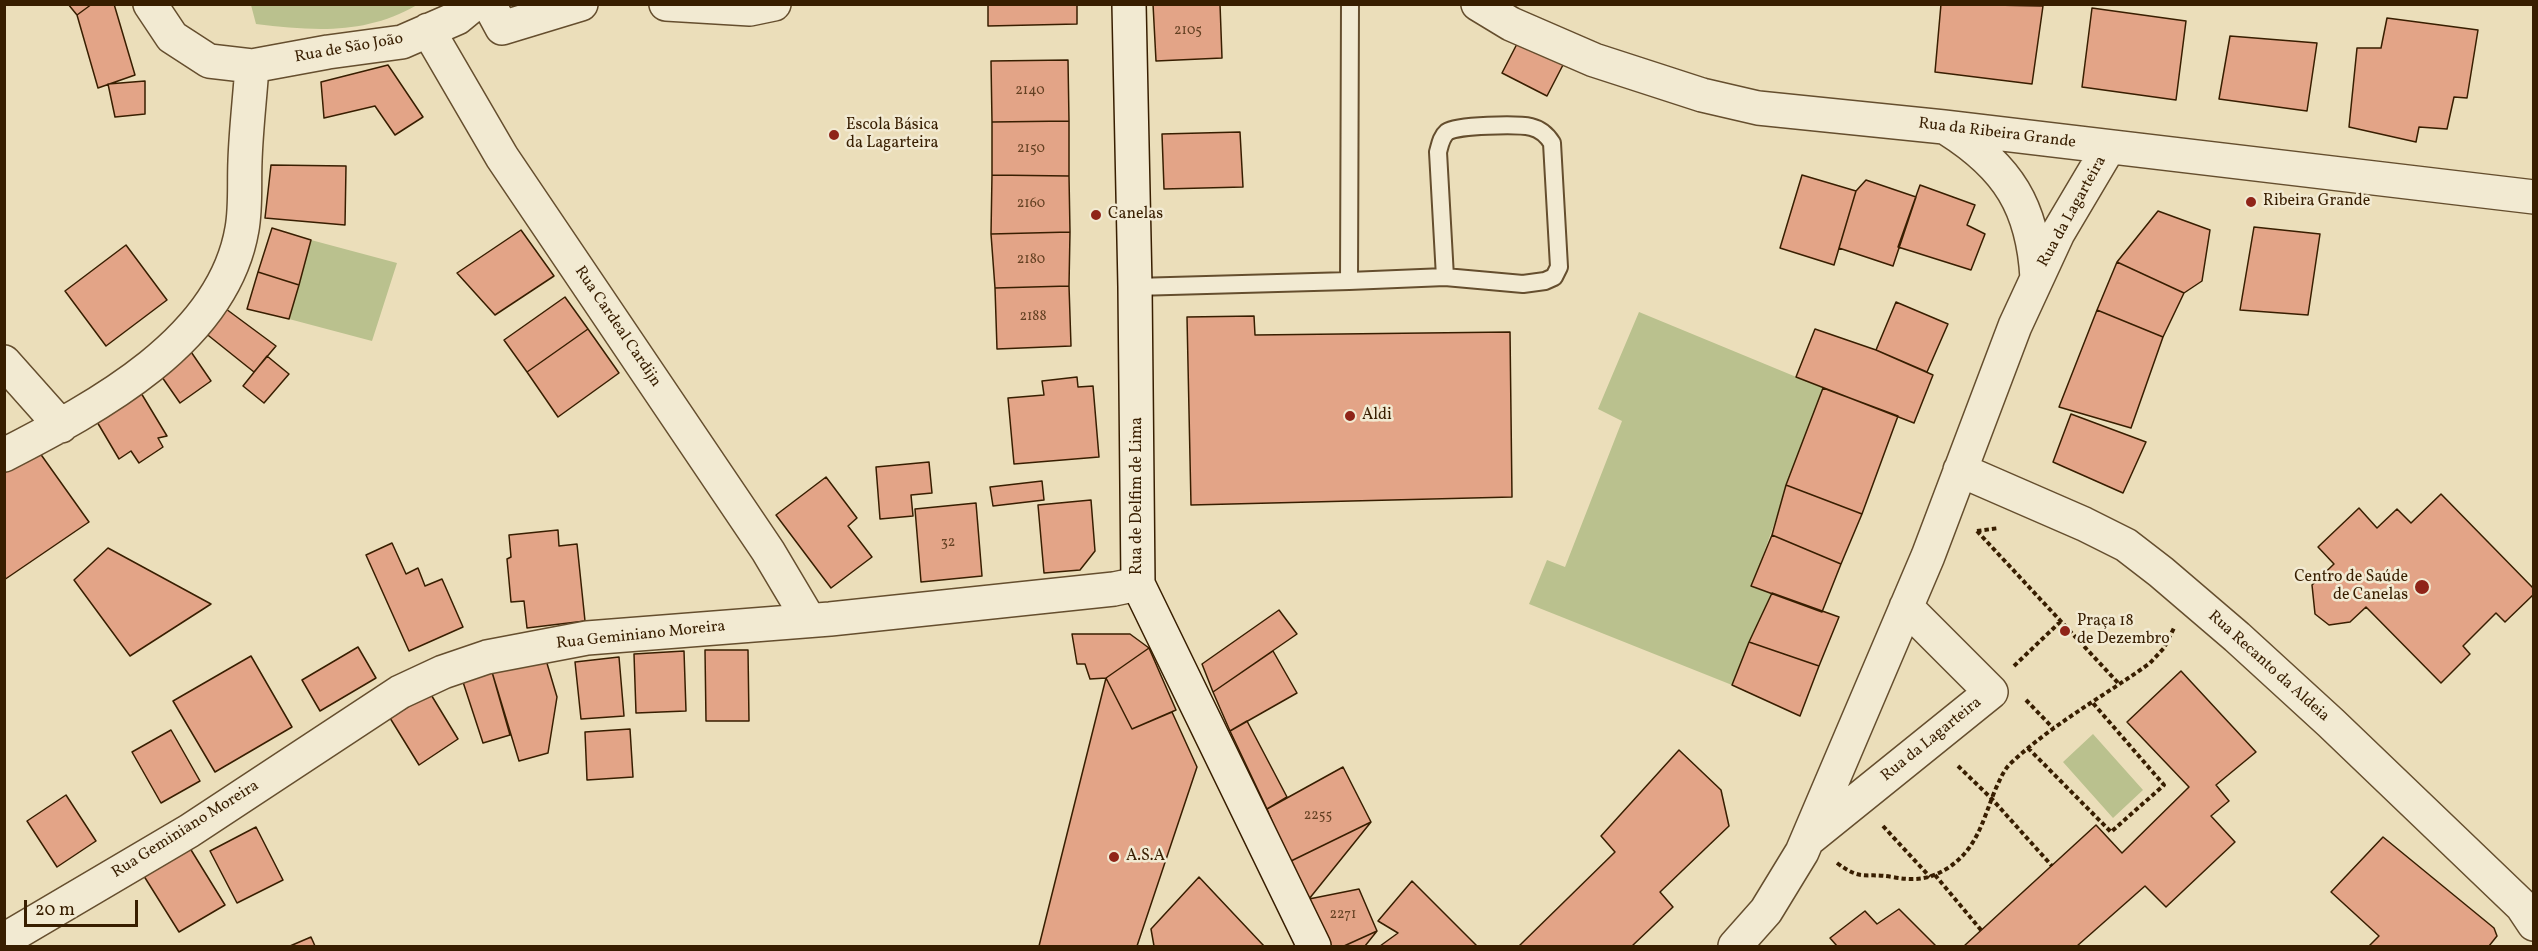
<!DOCTYPE html>
<meta charset="utf-8">
<style>
body{margin:0}
#map{position:relative;width:2538px;height:951px;overflow:hidden;background:#ebdeba;font-family:Vollkorn,serif}
canvas{display:block}
.frame{position:absolute;inset:0;border:6px solid #381e00;pointer-events:none}
.scale{position:absolute;left:24px;top:900px;width:114px;height:27px;box-sizing:border-box;border:3px solid #381e00;border-top:0;padding-left:8px;font-size:18px;line-height:21px;white-space:nowrap;color:#381e00;-webkit-text-stroke:4px #f2ead2;paint-order:stroke}
</style>
<div id="map">
<canvas width="2538" height="951"></canvas>
<div class="frame"></div>
<div class="scale">20 m</div>
</div>
<script>
const ctx = document.querySelector('canvas').getContext('2d');
ctx.lineJoin = 'round';
function fill(path, color) { ctx.fillStyle = color; ctx.fill(path, 'evenodd'); }
function stroke(path, color, width, dash) { ctx.strokeStyle = color; ctx.lineWidth = width; ctx.lineCap = dash ? 'butt' : 'round'; ctx.setLineDash(dash || []); ctx.stroke(path); }
function label(font, color, halo, rows, align = 'center') {
  ctx.font = font + ' Vollkorn,serif'; ctx.lineWidth = 5; ctx.setLineDash([]); ctx.textBaseline = 'middle'; ctx.strokeStyle = halo; ctx.fillStyle = color; for (const [text, x, y, turn = 0] of rows) {
    ctx.save(); ctx.translate(x, y); ctx.rotate((+turn || 0) * Math.PI / 180); ctx.textAlign = isNaN(turn) ? turn : align; if (halo) ctx.strokeText(text, 0, 0); ctx.fillText(text, 0, 0); ctx.restore();
  }
}
const green = new Path2D(`
 M251 5V4L417 5C365 35 314 31 256 24Z
 M311 240 397 263 372 341 289 319Z
 M1639 312 1823 388 1752 586 1772 593 1732 685 1529 604 1547 560 1565 567 1622 421 1598 409Z
 M2093 734 2143 790 2113 818 2063 762Z`);
const building = new Path2D(`
 M68 4H92L77 15Z
 M92 4H114L135 75 98 88 77 15Z
 M988 4H1077V24L988 26Z
 M1153 4H1220L1222 58 1156 61Z
 M1941 4 2043 6 2032 84 1935 72Z
 M2092 8 2186 21 2176 100 2082 87Z
 M2387 18 2478 30 2467 98 2454 97 2447 129 2419 127 2416 142 2349 127 2357 48H2381Z
 M2230 36 2317 43 2307 111 2219 99Z
 M1519 40 1564 63 1547 96 1502 73Z
 M1068 60 1069 121 992 122 991 61Z
 M388 65 423 117 395 135 375 106 324 118 321 82Z
 M145 81V114L115 117 108 84Z
 M1069 121V176L992 175V122Z
 M1240 132 1243 187 1164 189 1162 134Z
 M271 165 346 166 345 225 265 218Z
 M992 175 1069 176 1070 232 991 234Z
 M1802 175 1856 191 1834 265 1780 248Z
 M1866 180 1916 197 1893 266 1839 248 1856 191Z
 M1920 185 1975 205 1967 225 1985 234 1971 270 1898 247Z
 M2158 211 2210 230 2202 281 2184 293 2117 262Z
 M2254 227 2320 234 2308 315 2240 310Z
 M272 228 311 240 299 285 258 272Z
 M521 230 554 276 495 315 457 273Z
 M1070 232 1069 286 995 288 991 234Z
 M126 245 167 300 106 346 65 291Z
 M2117 262 2184 293 2163 337 2097 310Z
 M258 272 299 285 289 319 247 309Z
 M1069 286 1071 346 997 349 995 288Z
 M565 297 588 329 527 372 504 340Z
 M1896 302 1948 324 1927 372 1876 350Z
 M222 306 276 346 254 372 204 332Z
 M2097 310 2163 337 2131 428 2059 407Z
 M1254 316 1255 335 1510 332 1512 497 1191 505 1187 317Z
 M588 329 619 373 558 417 527 372Z
 M1815 329 1876 350 1933 375 1914 423 1796 377Z
 M187 346 211 381 180 403 155 367Z
 M267 356 289 374 264 403 243 386Z
 M1077 377 1078 387 1093 386 1099 457 1014 464 1008 398 1044 395 1042 381Z
 M135 383 167 436 158 438 163 447 139 463 131 451 119 459 90 410Z
 M1823 388 1898 416 1862 514 1786 485Z
 M2071 414 2146 442 2123 493 2053 462Z
 M37 449 89 522 4 580V472Z
 M929 462 932 493 911 495 913 516 880 519 876 467Z
 M826 477 857 518 848 526 872 557 831 588 776 515Z
 M1042 481 1044 500 993 506 990 487Z
 M1786 485 1862 514 1841 564 1772 535Z
 M2441 494 2534 589V594L2505 622 2496 613 2463 646 2470 654 2441 683 2366 607 2350 622 2329 625 2315 614 2312 585 2334 564 2318 547 2359 508 2377 528 2397 509 2411 523Z
 M1091 500 1095 551 1080 570 1044 573 1038 505Z
 M976 503 982 576 921 582 915 509Z
 M558 530 559 546 577 544 585 621 527 628 524 601 511 602 507 559 511 557 509 535Z
 M1772 535 1841 564 1822 612 1751 586Z
 M392 543 406 574 418 568 425 586 442 579 463 627 409 651 366 555Z
 M108 548 211 604 130 656 74 580Z
 M1772 593 1839 617 1819 666 1749 642Z
 M1279 610 1297 634 1213 692 1202 664Z
 M1072 634H1130L1149 648 1106 678 1090 679 1085 664H1077Z
 M1749 642 1819 666 1800 716 1732 685Z
 M358 647 376 678 320 711 302 680Z
 M1149 648 1176 710 1132 729 1106 678Z
 M705 650H748L749 721H706Z
 M684 651 686 711 636 713 634 654Z
 M1273 651 1297 693 1230 731 1213 692Z
 M251 656 292 727 215 772 173 701Z
 M619 657 624 716 581 719 575 662Z
 M546 660 557 697 548 753 519 761 492 672Z
 M2181 671 2256 752 2216 785 2229 801 2211 816 2235 842 2166 907 2145 886 2077 946H1964L2096 825 2122 853 2189 787 2127 722Z
 M492 672 510 735 483 743 463 682Z
 M1106 678 1132 729 1172 712 1197 767 1137 946H1039Z
 M430 693 458 739 419 765 390 718Z
 M1247 721 1287 797 1267 809 1230 731Z
 M630 729 633 777 587 780 585 732Z
 M171 730 200 781 161 803 132 752Z
 M1679 750 1721 790 1729 826 1660 892 1673 907 1632 946H1519L1615 852 1601 836Z
 M1343 767 1371 822 1289 862 1267 809Z
 M66 795 96 841 57 867 27 821Z
 M1371 822 1309 899 1289 862Z
 M256 827 283 880 237 903 210 851Z
 M2383 837 2494 928 2497 936 2489 946H2369L2379 936 2331 892Z
 M188 845 225 905 179 932 142 873Z
 M1199 877 1264 946H1154L1151 929Z
 M1412 881 1477 946H1380L1398 933 1378 921Z
 M1359 889 1377 931 1344 946H1329L1309 899Z
 M1899 909 1936 946H1837L1830 938 1865 911 1877 924Z
 M1377 931 1365 946H1344Z
 M311 937 315 946H290Z`);
const path = new Path2D(`
 M1977 531 1999 528
 M1977 531 2119 684
 M2014 666 2061 621
 M2026 700 2053 728
 M2028 748 2111 832 2164 785 2092 702
 M1958 766 1992 799 2052 866
 M1883 826 1930 877
 M1837 863C1863 882 1864 872 1892 877 1914 881 1929 880 1948 868 1978 848 1983 819 1996 788 2000 780 2003 771 2010 764 2052 724 2103 697 2150 663L2164 648 2174 628
 M1935 875 1981 930`);
const service = new Path2D(`
 M1350 4 1349 281 1445 277 1523 284 1545 281 1554 277 1559 267 1552 143C1547 135 1540 129 1531 127 1518 124 1457 125 1447 132 1441 137 1440 145 1438 152L1445 277
 M1135 287 1349 281`);
const minor = new Path2D(`
 M150 4 172 37 209 61 252 66 328 52 402 42 457 18 474 4
 M489 4 502 28 581 4
 M666 4 750 9 774 4
 M1478 4 1511 24 1594 60 1702 95 1758 108 1944 127 2534 197
 M428 30 502 157 768 551 809 620
 M1948 129C2008 167 2033 207 2037 278
 M4 362 61 426
 M4 455C97 407 223 341 242 229 246 207 244 183 245 161 246 129 250 97 252 66
 M1960 470 2084 524 2126 545 2161 572 2237 637 2331 723 2522 906 2534 924
 M1810 838 1991 692 1906 607
 M4 940 189 831 400 692 443 672 487 657 587 638 830 619 1114 589 1138 584
 M1735 946 1766 911 1802 852 1928 556 2015 326 2058 233 2109 147`);
const secondary = new Path2D(`
 M1129 4 1135 287 1138 584 1314 946`);
const markers = [
 [834,135,6,"#8f2418"],
 [2251,202,6,"#8f2418"],
 [1096,215,6,"#8f2418"],
 [1350,416,6,"#8f2418"],
 [2422,587,8,"#8f2418"],
 [2065,631,6,"#8f2418"],
 [1114,857,6,"#8f2418"]
];
const numberNames = [
 ["2105",1188,31],
 ["2140",1030,91],
 ["2150",1031,149],
 ["2160",1031,204],
 ["2180",1031,260],
 ["2188",1033,317],
 ["32",948,543],
 ["2255",1318,816],
 ["2271",1343,915]
];
const streetNames = [
 ["Rua de São João",349,49,-10],
 ["Rua da Ribeira Grande",1997,134,7],
 ["Rua da Lagarteira",2073,212,-61],
 ["Rua Cardeal Cardijn",617,327,56],
 ["Rua de Delfim de Lima",1138,496,-90],
 ["Rua Geminiano Moreira",641,636,-6],
 ["Rua Recanto da Aldeia",2268,667,42],
 ["Rua da Lagarteira",1932,740,-39],
 ["Rua Geminiano Moreira",186,830,-32]
];
const poiNames = [
 ["Escola Básica",846,126],
 ["da Lagarteira",846,144],
 ["Ribeira Grande",2263,202],
 ["Canelas",1108,215],
 ["Aldi",1362,416],
 ["Centro de Saúde",2408,578,"right"],
 ["de Canelas",2408,596,"right"],
 ["Praça 18",2077,622],
 ["de Dezembro",2077,640],
 ["A.S.A",1126,857]
];
fill(green, '#bac18e');
fill(building, '#e3a487');
stroke(building, '#381e00', 1.5);
stroke(service, '#654e2e', 20);
stroke(minor, '#654e2e', 36);
stroke(secondary, '#381e00', 36);
stroke(path, '#381e00', 4, [4.5, 3]);
stroke(service, '#f2ead2', 16);
stroke(minor, '#f2ead2', 33);
stroke(secondary, '#f2ead2', 33);
for (const [x, y, r, color] of markers) { const dot = new Path2D(); dot.arc(x, y, r, 0, 2 * Math.PI); ctx.fillStyle = color; ctx.fill(dot); stroke(dot, '#f2ead2', 2); }
label('14px', '#634022', null, numberNames);
label('16px', '#381e00', '#f2ead2', streetNames);
label('16px', '#381e00', '#f2ead2', poiNames, 'left');
</script>
